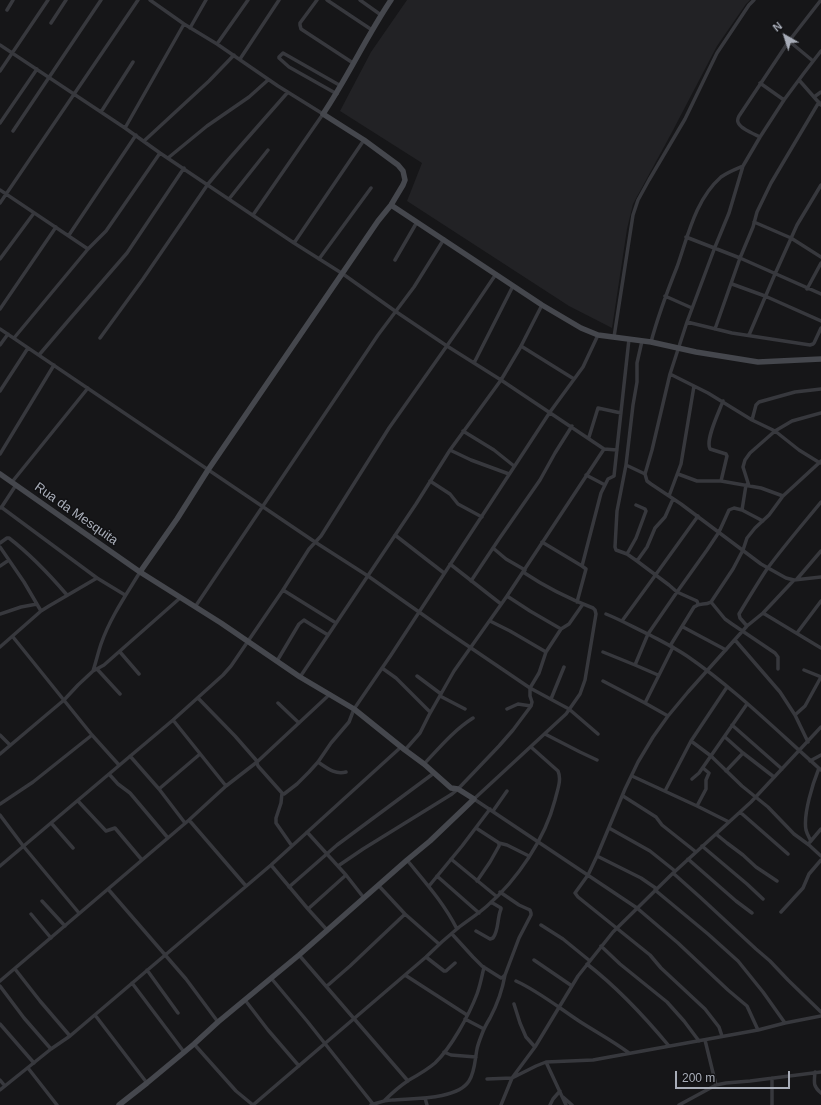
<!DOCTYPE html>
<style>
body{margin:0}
#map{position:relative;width:821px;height:1105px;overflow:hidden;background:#161618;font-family:Helvetica,sans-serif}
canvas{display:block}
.north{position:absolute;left:765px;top:16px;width:40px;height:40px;-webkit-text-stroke:3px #111113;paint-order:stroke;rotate:321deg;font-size:11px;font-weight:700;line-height:16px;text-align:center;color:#a8adb8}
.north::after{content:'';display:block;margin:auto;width:14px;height:18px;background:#a8adb8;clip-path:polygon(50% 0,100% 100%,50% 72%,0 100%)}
.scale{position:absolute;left:675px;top:1071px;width:115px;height:18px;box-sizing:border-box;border:2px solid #a8adb8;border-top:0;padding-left:5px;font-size:12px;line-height:14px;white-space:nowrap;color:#a8adb8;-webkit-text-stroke:3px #111113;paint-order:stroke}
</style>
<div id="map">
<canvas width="821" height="1105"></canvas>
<div class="north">N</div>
<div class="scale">200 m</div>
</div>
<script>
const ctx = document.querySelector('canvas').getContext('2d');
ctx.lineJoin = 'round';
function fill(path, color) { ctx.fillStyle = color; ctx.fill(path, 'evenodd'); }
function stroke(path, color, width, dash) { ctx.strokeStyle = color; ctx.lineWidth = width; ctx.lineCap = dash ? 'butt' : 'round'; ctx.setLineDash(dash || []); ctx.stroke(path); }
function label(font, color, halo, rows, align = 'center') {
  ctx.font = font + ' Helvetica,sans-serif'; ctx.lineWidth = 3; ctx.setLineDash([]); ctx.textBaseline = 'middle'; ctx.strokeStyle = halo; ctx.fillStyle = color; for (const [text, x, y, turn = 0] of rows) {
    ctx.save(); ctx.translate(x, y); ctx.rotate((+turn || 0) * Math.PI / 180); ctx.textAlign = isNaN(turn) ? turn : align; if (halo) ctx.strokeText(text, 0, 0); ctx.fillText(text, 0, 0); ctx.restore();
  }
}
const built = new Path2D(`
 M407 0H750L746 4 717 46 671 134 633 204 627 229 612 328 569 306 407 201 422 163 340 111 371 52Z`);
const street = new Path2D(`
 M150 0 184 24 217 44 278 86 323 114 253 215
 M317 0 300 23V25L301 29 353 63
 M327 0 372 30
 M360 0 381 15
 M7 10 13 0
 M51 23 66 0
 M190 28 206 0
 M789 41 813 61
 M217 44 248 0
 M0 45 125 128 160 153 294 243 343 274 395 311 447 346 501 380 604 449
 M821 51 804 73 784 100 760 137 743 166 729 213 715 247 687 322 670 374 652 450 645 474 647 481 651 484 681 504 761 564 786 578 794 580 821 577
 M240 59 279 0
 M0 71 48 0
 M799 80 821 105
 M760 83 784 100
 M337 94 289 67 279 58V57L283 53 341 86
 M814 97 821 92
 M101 112 133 62
 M0 123 37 69
 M125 128 184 24
 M13 131 101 0
 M760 137C754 134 739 128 738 122 737 120 738 118 739 116L789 41 821 0
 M144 141 209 81 234 55
 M168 158 207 126 249 97 268 80
 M0 190 88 249
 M229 199 268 150
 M0 203 138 0
 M754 222 791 238 821 257
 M69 235 136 135
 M686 237 740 258 821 294
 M294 243 364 140
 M0 259 34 213
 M319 259 371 188
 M395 260 417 222
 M732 284 765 296 821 321
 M807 289 821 263
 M665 296 692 308
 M0 309 56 227
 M687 322 732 333 810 345 813 344 814 343 821 328
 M0 329 315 542 368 576 446 631 530 688 569 709 598 734
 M715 329 740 258 753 227 757 212 771 183 819 102
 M749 335 775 274 797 225 821 185
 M614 337 633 215 638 200 649 180 685 119 717 53 749 5 754 0
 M14 338 88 249 106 231 160 153
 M100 338 143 279 208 184 229 159 288 92
 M642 341 637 363V382L633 405 626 465 617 511 615 547 616 550 627 554 637 561 669 585 677 592 697 601 698 604
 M651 342C658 316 667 292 677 267 688 236 695 200 721 177 728 172 736 169 743 166
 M0 345 8 334
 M521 346 574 379
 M39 355 68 321 127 253 184 168
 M474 363 513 286
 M670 374 708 393 752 420 775 431 799 450 820 463
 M0 391 28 348
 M752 420 756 405 759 402 795 392 821 389
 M463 431 494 450 514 466
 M589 437 598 408 621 413
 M450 450 471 460 509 474
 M0 454 54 365
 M626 465 645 474
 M678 474 697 481H721L761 488 783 496
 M586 475 605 485
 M430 481 450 494 458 504 482 517
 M721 481 727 456 726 454 710 449C705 440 719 412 723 401
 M12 482 88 388
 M749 486 743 467 745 460 750 453 775 431 792 421 821 413
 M669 496 681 464 694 386
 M1 507 97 578
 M1 508 16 485
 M742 510 746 485
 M395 535 444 573
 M542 542 582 566 586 569 577 602
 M0 543 7 538H9C31 555 49 574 67 595
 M0 547 24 582 41 611
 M493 548 506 559 525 570
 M627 554 636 538 646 511 645 509 636 505
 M637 561 647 547 655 528 665 517 673 499
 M450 564 501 604
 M0 566 9 560
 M582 566 601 493 608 479 614 476 629 339
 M523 572C547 588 567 598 593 608L595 610 596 614 585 680 580 694 566 714 474 799 637 908 678 943 728 990 747 1006 758 1030
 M797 579 821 551
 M471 581 499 539 540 480 555 453 572 426
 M283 590 336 623
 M507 596 530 611 561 629
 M711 602 725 619 732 624 775 653 778 657V669
 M195 607 378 335 414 287 444 239
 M763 613 821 648
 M0 614 21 607 37 604
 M606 614C621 620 635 628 650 635 663 642 675 648 687 656 735 689 777 731 821 770
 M490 621 510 631 546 652
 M622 621 649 584 698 516
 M747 626 740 618 739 614C748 599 757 584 767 569 784 546 803 524 821 502
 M683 627 726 650
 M797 633 821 601
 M13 637 92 735 119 765
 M735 640 780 692 795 715 808 742
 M670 646 694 607C701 602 704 606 711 602L733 569 743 550 747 538 755 528 769 515 783 496 821 461
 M0 647 41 611 49 606 97 578 125 595
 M120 652 139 674
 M603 652 635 665 658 675
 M277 661 299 624 304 620 307 622 328 635
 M635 665 648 634 677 592 707 550 719 532 729 510 734 508 742 510 763 521
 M382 668 396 678 430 712
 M97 669 120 694
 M804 670 821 677
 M93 671C96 662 98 653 101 644 110 618 126 595 140 572
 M417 676 441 694
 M300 677 416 504 450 450 501 380 520 348 542 305
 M603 681 645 703 668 716
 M440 696 465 709
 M198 698 235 736 256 760 258 766 282 793 281 803 276 818V823L292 846
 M551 699 564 667
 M278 703 299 723
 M645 703 673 647
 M507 709 518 704 531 706
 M795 715 805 706 821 677
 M173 720 226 786
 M732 725 782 769
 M545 734 580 752 597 760
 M0 735 10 745
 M725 737 743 753 774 777
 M691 741 711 756 742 786 768 807 794 834 809 845 821 856
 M405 750 420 733 429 715 454 671 507 596 604 449 617 450
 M0 754 64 700 78 685 93 671 104 665 180 598
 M130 756 159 789 185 823
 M810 761 821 755
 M318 762C327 768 335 775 346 772
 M424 764C439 748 454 730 473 718
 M726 771 743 753
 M109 774 118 784 130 793 168 838
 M632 776 697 806 729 822
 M692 779 699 773 747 704
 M159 789 200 754
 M665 791 691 741 727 687
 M282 793 284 794 297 784 309 772 318 762 331 743 349 722 354 709 391 655 550 412 583 367 598 335
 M623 796 656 817 662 825 696 852
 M78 801 106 831 115 828 142 860
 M0 804 33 782 92 735
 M697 806 706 789V780L709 773 703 768
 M493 811 507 791
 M740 812 788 854
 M0 815 24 847 79 913
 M189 820 246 886
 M52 824 73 848
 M476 828 496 841 499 843V846L490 862 477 881
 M609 828 650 851 675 871
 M307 832 346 875 364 898
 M716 834 727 843 743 855 756 867 777 881
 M811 841C809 837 807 834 806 830 803 814 813 783 819 768
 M810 842 821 829
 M499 843 507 845 529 856
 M702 846 747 884 763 899
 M597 856 641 878 657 889
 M451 859 496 896
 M688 859 736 901 752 913
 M407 860C425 882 444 903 457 929
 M271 865 308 909 327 930
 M0 866 173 720 223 675 231 666 283 590 309 549 321 536 389 428 463 323 496 274
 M338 866 363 849 452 794 458 789 499 746 513 730 531 706 532 702 530 696V688L539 673 546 652 561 629 569 624 583 604
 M673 873 701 898 756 949 770 961 788 980 821 1012
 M437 876 479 913
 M379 886 405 914 439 944
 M429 886 462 846 490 809
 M289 887 337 845 434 773
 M108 889 186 979 218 1022
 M655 890 708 934 738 961 763 992 785 1023
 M42 901 65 926
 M308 909 346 875
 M781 912 803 888 809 874 821 860
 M31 914 51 938
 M541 925 563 939 590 961
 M476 931 490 939 493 938C499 930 497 918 501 909V908L491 902
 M452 934 473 957 482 966 501 978 503 977 505 975 519 938 531 915V913L530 910 519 905 500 892
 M601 946 620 964 667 1002 684 1021 699 1041
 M299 955 408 1081
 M426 957 444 971H446L455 963
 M534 960 572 986
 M587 964C618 988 644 1016 669 1046
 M15 969 40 1001 70 1036
 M147 970 178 1013
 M405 975 467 1015
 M271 978 307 1021 373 1104
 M0 981 189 820 226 786 257 762 330 694
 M516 981C538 991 558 1007 579 1021 596 1032 613 1041 629 1053
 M132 983 184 1052
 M0 986 24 1018 51 1049
 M327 986 350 966 405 914
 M245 1000 268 1030 299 1066
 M514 1004 520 1023 526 1037 535 1047
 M95 1015 147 1083
 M465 1019 484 1029
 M0 1024 34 1063
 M722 1036 719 1027 705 1009 661 968 650 955 578 897 575 893 588 875 597 856 625 789 638 762 653 737 668 716 688 692 747 626 763 613 794 580
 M705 1040 716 1085
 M194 1044 236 1091 253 1105
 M444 1052 451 1055 476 1057
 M546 1062 566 1105
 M28 1068 57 1105
 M815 1072C814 1083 813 1086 821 1093
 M772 1078V1105
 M487 1079 512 1078 536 1066 546 1062 593 1060 758 1030 785 1023 821 1016
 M0 1080 5 1086
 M0 1090 51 1049 70 1036 271 865 401 747
 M563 1097 572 1105
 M425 1098 427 1105
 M385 1100C392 1093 400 1086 409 1080 418 1075 427 1070 435 1063 451 1048 469 1015 477 994 480 986 482 976 484 967
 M253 1105 426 957C436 947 447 937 458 928 467 921 478 914 487 906 517 880 545 839 555 800 557 791 562 780 558 771L531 747
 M371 1105C378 1103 384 1100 392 1100 412 1098 457 1100 469 1081 475 1072 475 1059 477 1049 478 1044 480 1039 482 1034 484 1028 487 1023 490 1018 498 1003 502 992 505 975
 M501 1105 512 1078 535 1047 578 976 613 932 671 875 751 802 821 727
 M550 1105 553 1099 560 1091
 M679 1105 716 1085 726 1083 750 1081 821 1072`);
const secondary = new Path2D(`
 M391 205 542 305 581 328 598 335 651 342 696 352 758 362 821 359
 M0 474 140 572 221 623 300 677 354 709 405 750 424 764 451 788 458 789 474 799 430 841 407 860 299 955 218 1022 194 1044 147 1083 119 1105
 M140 572 177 519 208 470 378 221 391 205 403 185 405 180 403 171 398 165 364 140 323 114C348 77 366 37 391 0`);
const streetNames = [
 ["Rua da Mesquita",76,514,35]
];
fill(built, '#222225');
stroke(street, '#37383d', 3.5);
stroke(secondary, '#45474d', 5.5);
label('13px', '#a8adb8', '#111113', streetNames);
</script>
